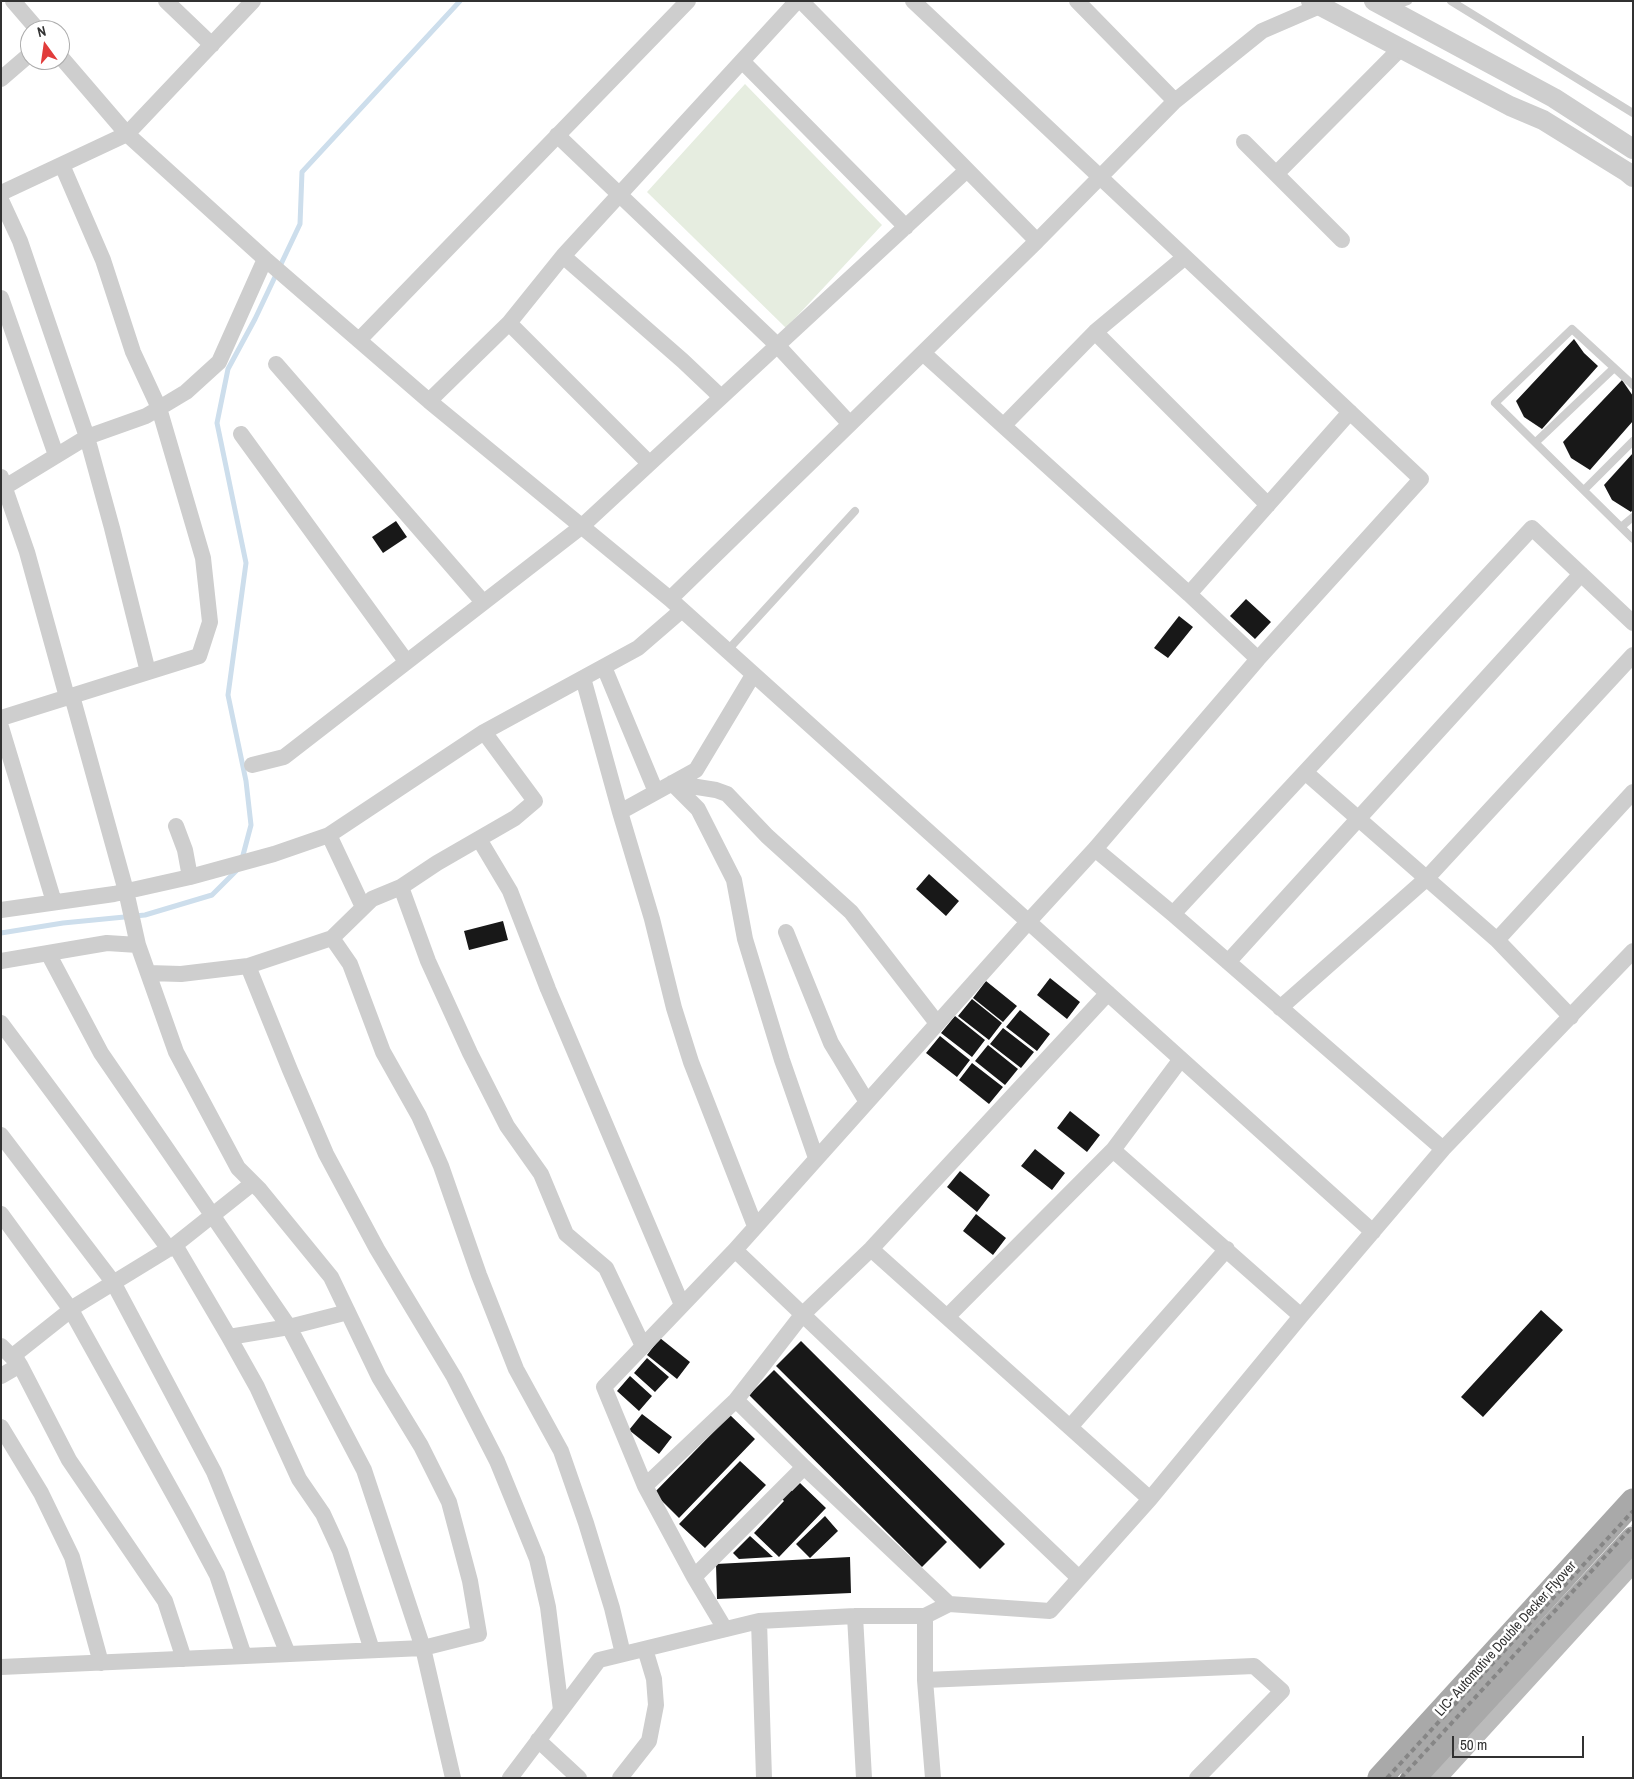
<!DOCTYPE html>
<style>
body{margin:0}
#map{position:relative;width:1634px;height:1779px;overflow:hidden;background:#fff;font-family:"Archivo Narrow",sans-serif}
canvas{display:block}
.frame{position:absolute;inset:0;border:2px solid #313131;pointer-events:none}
.north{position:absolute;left:20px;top:20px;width:50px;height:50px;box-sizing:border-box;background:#fff;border:1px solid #adadad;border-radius:50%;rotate:346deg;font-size:14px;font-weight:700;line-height:20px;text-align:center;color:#313131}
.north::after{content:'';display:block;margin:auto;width:18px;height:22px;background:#e13c3b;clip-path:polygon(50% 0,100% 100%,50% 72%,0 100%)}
.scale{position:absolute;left:1452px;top:1736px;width:132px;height:22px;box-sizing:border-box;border:2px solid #313131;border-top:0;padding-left:6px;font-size:15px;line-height:18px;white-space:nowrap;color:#313131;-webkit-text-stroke:4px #fff;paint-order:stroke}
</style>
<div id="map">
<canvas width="1634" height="1779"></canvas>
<div class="frame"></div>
<div class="north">N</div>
<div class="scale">50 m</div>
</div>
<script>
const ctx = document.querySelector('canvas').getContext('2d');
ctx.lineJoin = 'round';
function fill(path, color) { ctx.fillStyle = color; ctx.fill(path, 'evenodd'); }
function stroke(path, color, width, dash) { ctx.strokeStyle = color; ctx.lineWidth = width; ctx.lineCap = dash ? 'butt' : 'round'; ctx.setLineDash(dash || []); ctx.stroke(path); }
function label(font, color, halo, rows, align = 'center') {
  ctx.font = font + ' "Archivo Narrow",sans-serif'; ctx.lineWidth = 5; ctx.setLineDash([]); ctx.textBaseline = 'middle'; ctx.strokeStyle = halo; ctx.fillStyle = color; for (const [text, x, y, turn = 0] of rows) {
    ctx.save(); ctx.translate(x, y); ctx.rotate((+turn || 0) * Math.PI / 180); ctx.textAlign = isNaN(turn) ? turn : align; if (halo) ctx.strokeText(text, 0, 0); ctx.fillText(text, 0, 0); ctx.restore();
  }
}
const green = new Path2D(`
 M745 84 882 225 786 328 647 192Z`);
const stream = new Path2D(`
 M242 859 251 825 246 781 228 695 246 563 217 423 228 369 255 319 300 224 302 172 460 1
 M1 933 63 923 145 915 212 895 238 869`);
const building = new Path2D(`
 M1574 339 1584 353 1598 366 1542 429 1524 417 1516 401Z
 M1622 380 1633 396V421L1590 470 1571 458 1563 442Z
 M1633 453V509L1631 512 1612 500 1604 485Z
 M396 521 407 537 383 553 372 537Z
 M1246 599 1271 622 1255 639 1230 616Z
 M1179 616 1193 627 1168 658 1154 648Z
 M929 874 959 901 946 916 916 889Z
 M503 921 508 940 469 950 464 931Z
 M1050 978 1080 1002 1067 1019 1037 995Z
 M986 981 1017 1006 1003 1022 973 998Z
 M972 999 1002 1023 989 1040 958 1016Z
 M1020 1010 1050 1034 1037 1051 1006 1027Z
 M955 1016 985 1040 972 1057 941 1033Z
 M1003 1028 1034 1052 1021 1068 990 1044Z
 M940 1036 970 1060 957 1077 926 1053Z
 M988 1045 1018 1069 1005 1085 975 1061Z
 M972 1063 1003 1087 989 1104 959 1080Z
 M1070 1111 1100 1135 1087 1152 1057 1128Z
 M1035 1149 1065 1173 1052 1190 1021 1166Z
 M960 1171 990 1195 977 1212 947 1187Z
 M976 1214 1006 1238 993 1255 963 1231Z
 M1541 1310 1563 1330 1483 1417 1461 1397Z
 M660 1338 690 1362 677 1379 647 1355Z
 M801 1341 1005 1544 980 1569 776 1366Z
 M647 1358 669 1377 655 1392 634 1373Z
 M774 1370 947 1542 922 1567 749 1395Z
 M630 1376 652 1396 639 1411 617 1391Z
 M642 1414 672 1437 659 1454 629 1430Z
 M730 1415 755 1439 679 1518 654 1493Z
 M740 1461 766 1485 705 1548 679 1524Z
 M800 1483 826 1508 779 1557 754 1533 784 1501 780 1497 788 1488 792 1491Z
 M825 1516 838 1531 810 1558 796 1544Z
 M750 1536 773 1557 739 1559 733 1553Z
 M850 1557 851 1593 717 1599 716 1564Z`);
const service = new Path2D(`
 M1451 1 1633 113
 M1391 7 1408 1
 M1633 385 1572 329 1495 403 1633 539
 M1536 442 1614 368
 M1584 490 1633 441
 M1621 527 1633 517
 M727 651 855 511`);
const minor = new Path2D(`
 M13 1 38 30
 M166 1 212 45
 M801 1 1037 241 1175 101 1077 1
 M913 1 1421 479 1258 659 1095 849 1028 922 735 1250 1079 1578
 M60 56 127 134 253 1
 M742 61 906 227
 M1 79 30 54
 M1175 101 1262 31 1320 6
 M557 135 777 345 850 424
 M1244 142 1342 240
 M1277 173 1401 48
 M1 193 127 134 265 259 429 401 670 599 1373 1232
 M1 200 20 241 87 437 146 416 186 392 219 362 265 259
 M563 256 683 361 721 397
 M1 298 56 455
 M509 323 649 463
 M1095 332 1185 257
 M359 340 688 1
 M923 353 1189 594 1350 412
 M276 364 483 602
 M429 401 509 323 563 256 797 1
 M1004 425 1095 332 1268 505
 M241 434 406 661
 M1 477 27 552 67 697
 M5 487 87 437 112 528 148 672
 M1189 594 1258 659
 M670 599 850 424 1037 241
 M604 667 656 792
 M583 678 620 812 652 919 674 1008 691 1062 755 1226
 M72 696 126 891 138 945
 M1 718 199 656 210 622 203 558 159 408 133 352 103 260 62 165
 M1 727 54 902
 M252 765 284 757 581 527 967 170
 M1305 772 1497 940 1633 792
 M672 783 698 809 734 880 745 939 782 1060 816 1158
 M672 783 716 790 727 794 767 836 851 912 937 1023
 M620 812 696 770 753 675
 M479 839 510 891 548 989 682 1305
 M1095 849 1173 914 1443 1149
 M190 877 274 854 329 835
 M401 887 428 961 470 1053 507 1126 541 1174 566 1234 606 1268 643 1346
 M363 907 329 835 484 732
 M1 910 114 894 190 877 185 850 176 826
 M1173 914 1532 528 1633 623
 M786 932 831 1043 867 1102
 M332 938 350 964 383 1052 419 1116 441 1166 479 1275 516 1369 561 1451 586 1523 612 1608 623 1654
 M1497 940 1571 1017
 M1 961 107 943 138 945 176 1052 238 1168 260 1190 331 1277 379 1377 421 1446 449 1502 470 1581 479 1634 423 1648 364 1470 289 1327 101 1053 48 953
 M1228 962 1581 574
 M248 966 290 1070 326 1154 377 1249 454 1377 497 1461 537 1559 548 1607 561 1710
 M148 973 181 974 248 966 332 938 372 899 401 887 437 863 515 818 535 801 484 732 638 648 682 610
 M1280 1008 1426 879 1633 655
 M1 1023 169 1249
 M1 1135 113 1282 214 1472 288 1654
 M1113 1150 1181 1059
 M1 1214 71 1310 185 1515 217 1575 244 1656
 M175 1245 229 1337 257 1387 299 1479 323 1514 340 1551 372 1650
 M871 1249 1150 1499
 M947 1317 1113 1150 1301 1316
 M229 1337 289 1327 348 1312
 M1 1346 20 1365 69 1460 165 1601 184 1659
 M1 1376 20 1365 14 1355 77 1305 175 1245 253 1183
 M1 1427 41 1493 72 1557 101 1663
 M1070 1427 1227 1249
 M645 1486 604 1387 735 1250
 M694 1577 804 1467
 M949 1604 804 1467 736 1400 802 1315 871 1249 1108 993
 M855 1616 864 1778
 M925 1616 949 1604 1050 1611 1150 1499 1301 1316 1443 1149 1633 951
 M759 1621 764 1778
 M725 1629 694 1577 645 1486 736 1400
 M1 1667 423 1648 453 1778
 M925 1680 1254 1666 1282 1691 1197 1778
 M538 1740 579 1778
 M510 1778 599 1660 759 1621 855 1616H925V1680L933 1778
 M620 1778 649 1741 656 1705 654 1679 645 1649`);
const tertiary = new Path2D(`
 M1311 1 1510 106 1543 120 1627 172 1633 177
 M1374 1 1554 98 1633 149`);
const secondary = new Path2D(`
 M1435 1778 1633 1561`);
const primary = new Path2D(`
 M1380 1778 1633 1501
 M1413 1778 1633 1539`);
const rail = new Path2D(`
 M1387 1778 1633 1511
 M1401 1778 1633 1526`);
const streetNames = [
 ["LIC- Automotive Double Decker Flyover",1506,1639,-48]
];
fill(green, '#e6ede0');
stroke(stream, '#cddeec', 5);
fill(building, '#181818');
stroke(service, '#cecece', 8);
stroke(minor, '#cecece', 16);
stroke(tertiary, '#cecece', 20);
stroke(secondary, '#bbb', 22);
stroke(primary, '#a9a9a9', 25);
stroke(rail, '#868686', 4, [5, 4]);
label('14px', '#313131', '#fff', streetNames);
</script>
